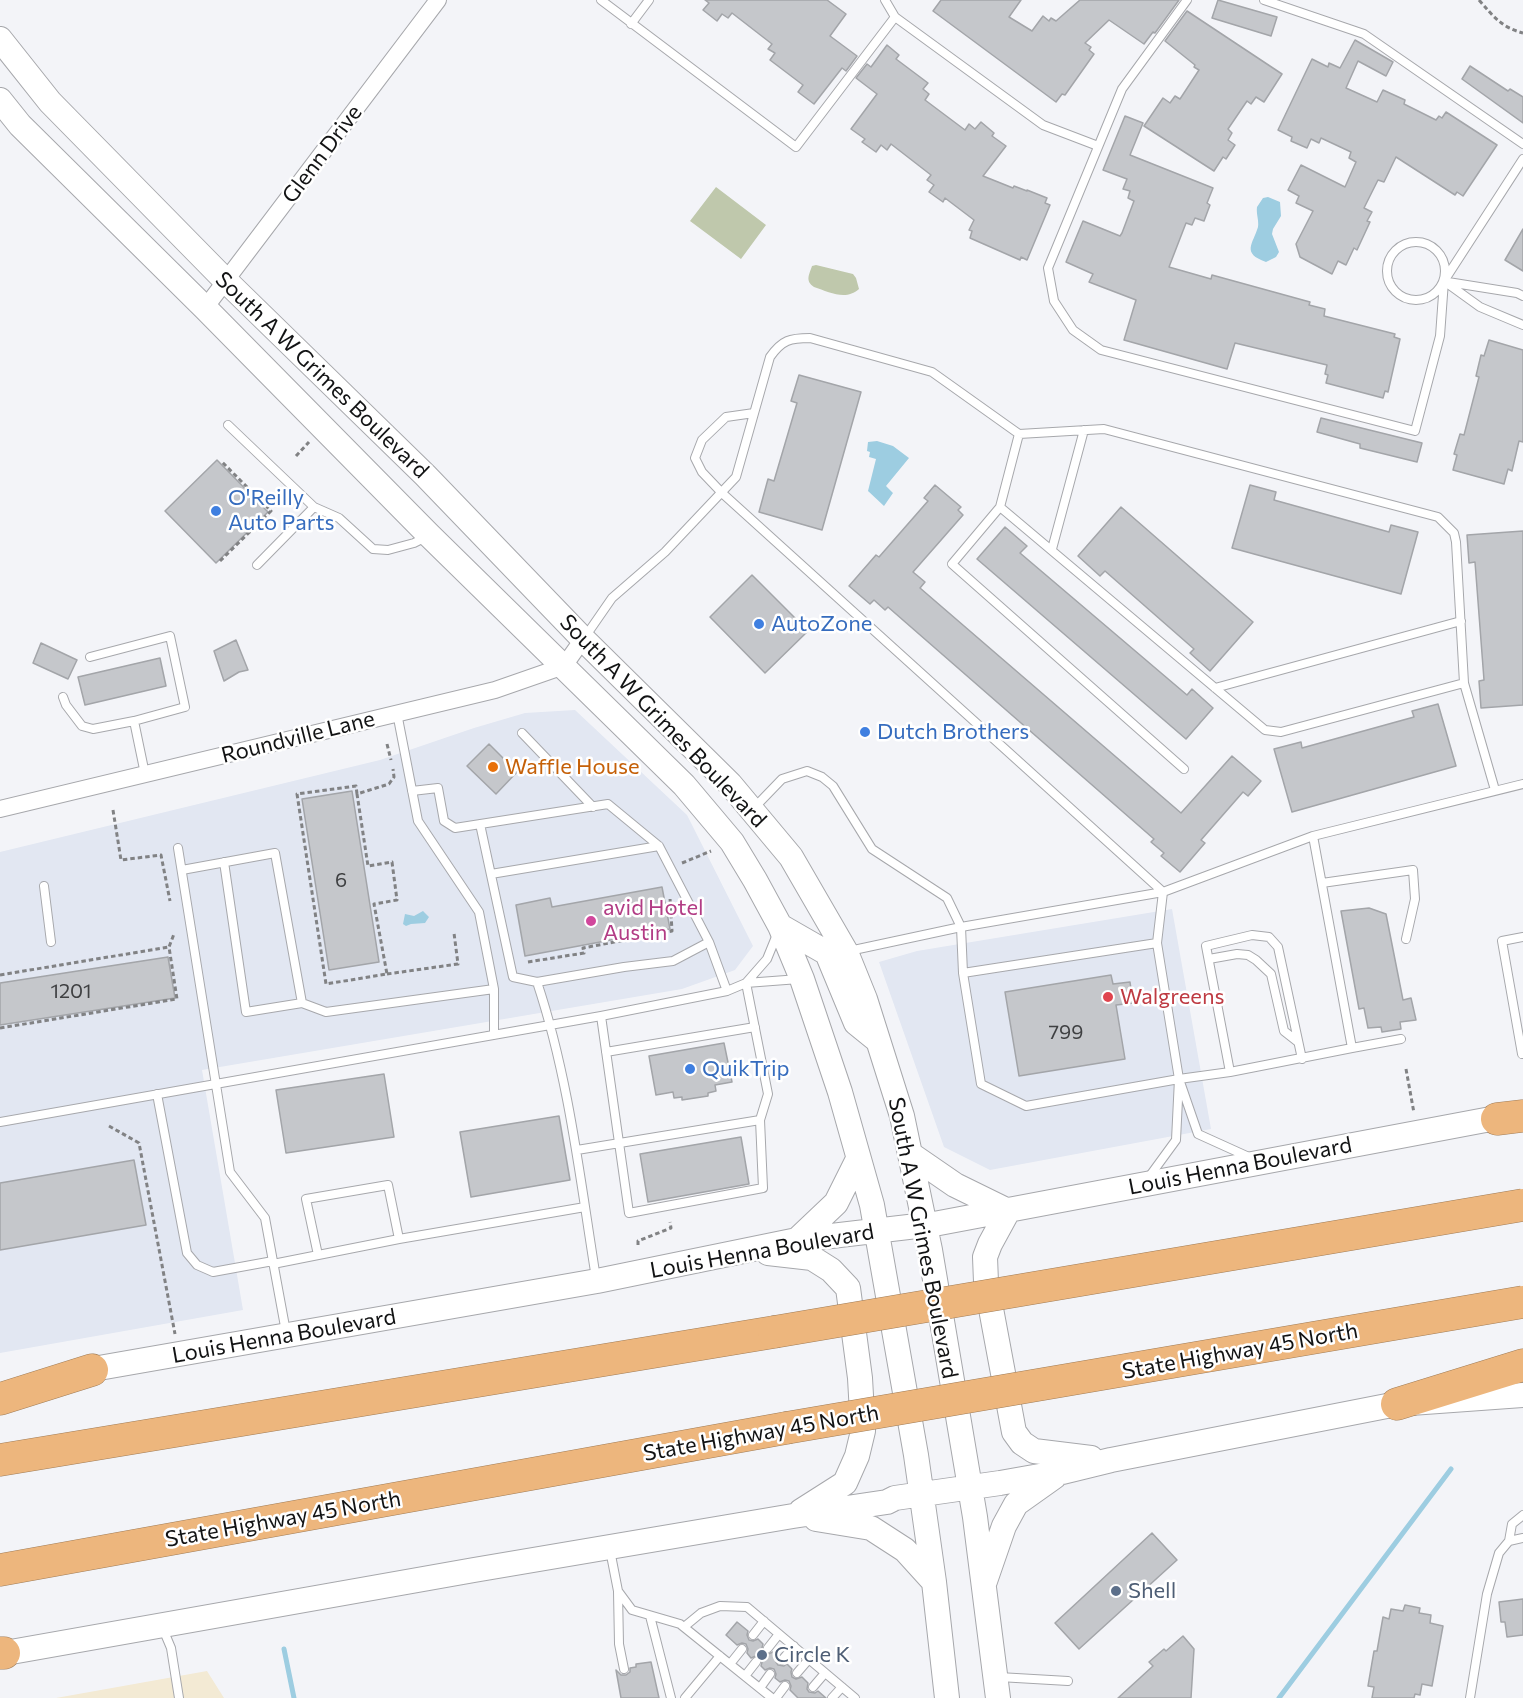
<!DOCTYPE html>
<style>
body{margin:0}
canvas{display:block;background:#f3f4f8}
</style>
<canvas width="1523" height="1698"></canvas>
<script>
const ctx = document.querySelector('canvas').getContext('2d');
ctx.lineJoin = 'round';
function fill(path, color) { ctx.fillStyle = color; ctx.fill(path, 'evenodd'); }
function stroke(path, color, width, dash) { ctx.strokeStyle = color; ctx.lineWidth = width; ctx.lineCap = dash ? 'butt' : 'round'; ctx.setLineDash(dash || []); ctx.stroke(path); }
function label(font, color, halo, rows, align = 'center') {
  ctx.font = font + ' Commissioner,sans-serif'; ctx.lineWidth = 5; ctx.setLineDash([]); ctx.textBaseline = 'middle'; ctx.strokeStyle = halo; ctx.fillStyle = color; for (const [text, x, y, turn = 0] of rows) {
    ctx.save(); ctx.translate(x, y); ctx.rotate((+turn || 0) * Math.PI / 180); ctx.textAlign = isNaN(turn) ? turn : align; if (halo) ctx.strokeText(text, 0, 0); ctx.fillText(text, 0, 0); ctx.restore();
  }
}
const built = new Path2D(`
 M575 710 687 815 753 946 735 970 682 989 202 1070 243 1310 0 1353V852L380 760 474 728 525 713Z
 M1172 909 1211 1129 990 1170 944 1147 879 962 917 951Z`);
const industrial = new Path2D(`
 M207 1671 224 1698H56Z`);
const green = new Path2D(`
 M716 187 766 225 741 259 690 221Z
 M816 265 853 274 856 278 859 289C846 301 829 292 814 287 805 281 809 275 812 266Z`);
const water = new Path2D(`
 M1268 197 1280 202 1281 216 1273 229 1272 234 1279 252 1276 257 1266 262C1241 253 1253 244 1258 227 1259 220 1256 214 1257 207L1263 198Z
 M877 441 893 446 909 458 886 486 893 493 884 506 868 491 876 459 869 457 870 452 867 451 868 442Z
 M423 911 429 917 425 923 411 924 406 926 403 924 405 914 414 916Z`);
const stream = new Path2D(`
 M284 1649 294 1698
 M1279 1698 1451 1469`);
const building = new Path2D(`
 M705 0H827L846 14 830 36 857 56 846 71 842 68 814 104 798 92 803 85 770 60 775 53 768 49 772 44 732 13 728 18 722 14 717 21 703 10 709 3Z
 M941 0H1021L1009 17 1032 31 1043 16 1049 21 1051 18 1056 21 1080 0H1179L1155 33 1153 32 1144 44 1109 20 1085 43 1091 47 1089 50 1094 54 1065 95 1062 94 1056 102 933 11Z
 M1218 0 1277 17 1271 36 1212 18Z
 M1187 11 1282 74 1264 102 1256 97 1251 104 1247 101 1228 129 1232 133 1228 140 1235 145 1226 159 1223 157 1214 171 1144 126 1163 98 1170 103 1175 96 1180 99 1199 70 1194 67 1195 65 1165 41Z
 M1355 40 1393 62 1386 76 1358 61 1346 88 1377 102 1383 90 1405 100 1404 104 1436 120 1439 116 1442 118 1446 112 1497 145 1463 196 1457 192 1455 195 1396 157 1384 182 1378 180 1364 208 1372 212 1367 221 1370 222 1357 250 1354 248 1346 265 1338 261 1332 274 1300 257 1296 244 1313 211 1296 203 1299 196 1288 190 1301 165 1345 187 1356 162 1349 158 1351 152 1321 138 1319 143 1311 139 1307 148 1291 141 1292 137 1278 130 1312 59 1328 67 1329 63 1340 68Z
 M887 45 899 55 896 59 928 83 923 89 929 94 925 100 965 130 969 124 975 129 981 122 994 133 992 136 1006 146 983 176 1013 188 1014 186 1027 191V190L1047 198 1045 203 1050 205 1027 260 1021 257 1020 260 970 238 972 231 969 230 974 220 945 198 943 202 929 192 934 185 927 180 931 175 891 144 887 150 881 145 876 152 862 142 865 139 851 129 877 94 856 78 867 64 871 67Z
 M1470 66 1508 91 1510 89 1523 97V123L1462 79Z
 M1125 116 1143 123 1130 155 1213 188 1207 203 1210 205 1204 221 1195 218 1192 225 1186 223 1169 267 1211 279 1212 275 1310 302 1309 305 1325 309 1324 316 1395 334 1394 337 1400 339 1388 392 1385 391 1383 398 1326 383 1328 375 1325 374 1327 365 1235 343 1227 369 1124 340 1136 300 1089 282 1093 274 1066 262 1083 221 1120 236 1122 233 1134 201 1128 198 1130 191 1123 189 1127 179 1103 170Z
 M1523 229V271L1505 260Z
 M1489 340 1523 350V442L1519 441 1512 471 1508 469 1504 484 1453 470 1457 455 1454 454 1460 434 1464 435 1479 377 1476 376 1481 355 1484 356Z
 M799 375 861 392 822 530 759 512 768 479 774 481 797 403 791 401Z
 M1321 418 1422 443 1417 462 1360 448V444L1317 432Z
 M217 460 268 512 216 563 165 511Z
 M935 485 961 507 958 510 963 515 913 572 925 582 920 588 1181 813 1232 756 1261 781 1248 796 1243 792 1201 840 1205 843 1180 872 1161 856 1164 853 1151 842 1154 839 888 607 885 610 874 600 870 604 849 586 876 555 879 557 928 501 924 498Z
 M1250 485 1276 492 1274 500 1389 532 1391 525 1418 532 1401 594 1232 548Z
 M1121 507 1253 622 1210 671 1190 653 1194 649 1105 571 1100 576 1078 556Z
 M1005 527 1027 546 1020 553 1187 695 1192 689 1213 708 1186 739 977 559Z
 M1523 531V705L1481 708 1479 681 1484 680 1475 562 1469 563 1467 535Z
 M752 575 808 631 765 673 710 617Z
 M236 640 248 670 239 672 224 681 214 651Z
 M41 643 77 660 68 679 33 663Z
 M160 658 166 686 85 705 78 677Z
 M1438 704 1456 766 1292 812 1274 749 1301 742 1302 748 1414 717 1412 711Z
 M489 744 517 772 496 794 467 766Z
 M352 791 379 962 329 970 302 799Z
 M662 887 670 929 525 956 516 905 550 898 552 907Z
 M1369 908 1386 914 1403 1000 1411 998 1416 1020 1400 1022 1401 1029 1382 1032 1381 1027 1368 1028 1364 1008 1359 1009 1341 911Z
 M168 957 175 998 0 1025V983Z
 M1111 975 1113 984 1130 982 1133 1003 1116 1005 1125 1059 1019 1076 1005 992Z
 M724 1043 732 1082 715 1085 716 1091 708 1093V1096L682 1100V1097L674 1098 673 1092 656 1095 649 1056Z
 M384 1074 394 1137 286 1153 276 1090Z
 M559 1116 570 1180 471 1197 460 1132Z
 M741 1137 749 1184 648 1202 640 1154Z
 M134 1160 146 1225 0 1250V1183Z
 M1152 1533 1177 1560 1079 1649 1055 1623Z
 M1523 1599V1635L1507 1637 1505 1622H1501L1499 1602Z
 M1405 1605 1420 1608 1419 1613 1431 1615 1430 1623 1443 1626 1432 1686 1422 1684 1420 1695 1415 1694 1414 1698H1372L1374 1687 1368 1686 1374 1651H1377L1383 1617 1389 1619 1391 1609 1403 1611Z
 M737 1622 748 1631 747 1635 749 1640 753 1641 758 1639 763 1644 762 1648 764 1653 768 1654 773 1652 777 1656 776 1662 778 1665 784 1666 787 1664 792 1669 791 1672 792 1677 796 1679 802 1677 808 1683 807 1689 809 1692 815 1693 818 1691 826 1698H798L790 1690 791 1686 789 1681 785 1680 780 1682 775 1678 776 1674 774 1669 770 1668 765 1670 761 1666 762 1662 760 1657 756 1656 751 1658 747 1653 748 1649 746 1644 742 1643 737 1645 726 1635Z
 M1183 1636 1194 1649 1191 1698H1118L1153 1666 1149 1662 1164 1649 1166 1651Z
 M651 1662 659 1698H621L616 1670 621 1675H626L630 1672V1668L636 1667V1664Z`);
const path = new Path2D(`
 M1479 0C1494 17 1501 27 1523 33
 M296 456 309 442
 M220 561 271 511 221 461
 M387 744 391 760
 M357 794 356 786 297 794 326 984 387 974 374 904 397 900 392 862 368 866 357 794 389 784 394 777 393 769
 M113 810 121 860 161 855 170 901
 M682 863 711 851
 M528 962 584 953 583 948 672 931 670 898
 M387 974 458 964 454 933
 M0 975 169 947
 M0 1028 177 999 169 947 174 934
 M1406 1069 1414 1113
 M109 1126 139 1143 175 1334
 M638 1245V1241L671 1228 670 1222`);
const service = new Path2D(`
 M601 0 796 147 895 17
 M885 0 895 17 1043 125 1098 146
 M1187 0 1122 89 1048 268 1054 301 1073 330 1101 350 1415 431 1440 336 1444 281 1523 159
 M1264 0 1364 34 1523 144
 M631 24 649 0
 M1387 271a29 29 0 1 1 58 0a29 29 0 1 1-58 0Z
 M1444 281 1480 307 1523 325
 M1448 282 1517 293 1523 296
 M754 413 726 417 702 440 695 458 702 472 722 493 1163 892 1313 836
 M228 425 314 507 339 518 373 549 388 550 414 543 426 537
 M1019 434 1104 429 1438 517 1454 533 1456 542 1464 683
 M1000 507 1265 730 1281 732 1464 683 1495 790
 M1052 549 1084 430
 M257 565 314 507
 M585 637 612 598 665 552 736 477 770 357C782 340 790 338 810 338L932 372 1019 434 1000 507 952 564 1184 769
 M90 657 170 636 185 707 134 721
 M1215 688 1461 621
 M63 697 66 705 82 726 93 729 134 721 145 774
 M397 713 418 821 479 912 494 989V1035
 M522 733 593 807
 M412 791 438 788 444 821 455 828 608 804 659 846 709 942 727 991
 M754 808 782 779 807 771 822 777 833 786 872 849 947 898 961 927 963 973 981 1084 1026 1106 1179 1079 1157 943 963 973
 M480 824 513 977 537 982C569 1078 580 1179 596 1278
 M178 848 230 1172 265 1218 286 1332
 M224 862 246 1012 302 1003 326 1012 494 989
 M182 870 275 853 302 1003
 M491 874 659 846
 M1322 883 1413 870 1415 899 1406 939
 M44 886 51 942
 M849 951 961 927 1163 892 1157 943
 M1209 959 1237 954 1248 955 1256 960 1271 974 1284 1031 1298 1042
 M537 982 624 967 673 961 709 942
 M746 983 767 959 778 932
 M601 1016 629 1213 763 1188 760 1120 768 1094 746 983
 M1352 1048 1401 1039
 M606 1052 755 1027
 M1522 1054 1502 941 1523 937
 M1230 1072 1206 946 1252 935 1269 937 1278 947 1302 1059
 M1179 1079 1230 1072 1352 1048 1313 836 1523 784
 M157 1094 187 1253 197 1265 213 1272 273 1261
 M0 1122 601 1016 727 991 746 983 799 979
 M577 1150 760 1120
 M1149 1177 1176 1140 1179 1079 1198 1134 1251 1158
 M399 1239 585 1207
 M273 1264 399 1239 388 1185 306 1199 318 1255
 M1509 1541 1523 1538
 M610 1550 618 1591 632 1610 680 1624 772 1698
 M618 1592 619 1644 624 1669
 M650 1616 671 1698
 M684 1627 701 1613 720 1606 747 1607 855 1698
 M163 1629 171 1648 179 1698
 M753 1635 764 1621
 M768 1648 779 1634
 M782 1660 794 1646
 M730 1664 742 1649
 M797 1673 809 1659
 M745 1676 756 1662
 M999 1677 1068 1681
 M813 1687 825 1673
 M760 1688 770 1674
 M685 1698 720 1656
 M776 1698 785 1686
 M832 1698 842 1687
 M1470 1698 1487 1594 1499 1553 1509 1541 1512 1524 1523 1515`);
const minor = new Path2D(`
 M205 308 438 0
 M0 809 495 690 564 666 583 639`);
const secondary = new Path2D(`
 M0 39 50 102 225 280 425 475 583 639 730 784 791 857 846 952 865 999 902 1116 930 1250 975 1517 998 1698
 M0 100 20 125 205 308 429 535 684 785 732 842 755 880 780 926 802 979 840 1092 872 1205 916 1455 934 1582 947 1698
 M780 926 827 953 856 1023 877 1040
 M910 1154 955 1185 1008 1211
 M1008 1211 990 1244 985 1257 986 1282 1014 1432 1022 1443 1034 1451 1091 1458
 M797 1240 836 1203 858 1159
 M768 1253 812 1258 831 1270 848 1288 860 1378 863 1431 857 1456 845 1483 801 1511
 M76 1372 597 1281 797 1240 934 1224 1512 1115
 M816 1519 871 1528 905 1550 934 1582
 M985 1581 1004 1526 1016 1504 1054 1477
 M0 1654 474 1570 793 1516 887 1502 895 1498 1000 1483 1062 1472 1111 1460 1397 1404 1523 1395`);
const motorway = new Path2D(`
 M1497 1119 1523 1116
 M0 1399 92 1370
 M1397 1404 1523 1365
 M0 1460 774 1332
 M0 1570 786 1428
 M0 1653H4`);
const motorwayBridge = new Path2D(`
 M774 1332 1523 1205
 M786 1428 1523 1302`);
const markers = [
 [216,511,6,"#3f7fe0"],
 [759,624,6,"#3f7fe0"],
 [865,732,6,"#3f7fe0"],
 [493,767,6,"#e8710a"],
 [591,921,6,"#d1479c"],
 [1108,997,6,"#e0444e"],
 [690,1069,6,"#3f7fe0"],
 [1116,1591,6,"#5c6f8a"],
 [762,1655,6,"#5c6f8a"]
];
const numberNames = [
 ["6",341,880],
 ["1201",71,991],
 ["799",1066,1032]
];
const streetNames = [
 ["Glenn Drive",322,154,-53],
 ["South A W Grimes Boulevard",322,375,44],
 ["South A W Grimes Boulevard",663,721,46],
 ["Roundville Lane",298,737,-14],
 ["Louis Henna Boulevard",1240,1166,-11],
 ["South A W Grimes Boulevard",923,1238,79],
 ["Louis Henna Boulevard",762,1251,-10],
 ["Louis Henna Boulevard",284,1336,-10],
 ["State Highway 45 North",1240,1351,-10],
 ["State Highway 45 North",761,1433,-10],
 ["State Highway 45 North",283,1519,-10]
];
const shopNames = [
 ["O'Reilly",228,498],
 ["Auto Parts",228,523],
 ["AutoZone",771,624],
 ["Dutch Brothers",877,732],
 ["QuikTrip",702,1069]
];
const foodNames = [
 ["Waffle House",505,767]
];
const hotelNames = [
 ["avid Hotel",603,908],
 ["Austin",603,933]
];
const healthNames = [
 ["Walgreens",1120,997]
];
const serviceNames = [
 ["Shell",1128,1591],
 ["Circle K",774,1655]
];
fill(built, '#e2e7f2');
fill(industrial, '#f3ead4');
fill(green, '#bfc8ac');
fill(water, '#9dcde1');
stroke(stream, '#9dcde1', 5);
fill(building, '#c5c7cb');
stroke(building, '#a3a5a9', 1.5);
stroke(service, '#a7a8ac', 10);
stroke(minor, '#a7a8ac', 18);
stroke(secondary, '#a7a8ac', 26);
stroke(motorway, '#a07d58', 33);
stroke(path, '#818284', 3, [4.5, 3]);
stroke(service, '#fff', 8);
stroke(minor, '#fff', 16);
stroke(secondary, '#fff', 24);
stroke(motorway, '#edb67d', 32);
stroke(motorwayBridge, '#a07d58', 33, []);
stroke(motorwayBridge, '#edb67d', 32);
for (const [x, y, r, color] of markers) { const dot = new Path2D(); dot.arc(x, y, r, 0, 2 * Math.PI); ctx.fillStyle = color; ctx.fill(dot); stroke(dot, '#fff', 2); }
label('20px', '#3f4042', null, numberNames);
label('22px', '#121314', '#fff', streetNames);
label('22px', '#366cbe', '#fff', shopNames, 'left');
label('22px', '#c56008', '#fff', foodNames, 'left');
label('22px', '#b23c85', '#fff', hotelNames, 'left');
label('22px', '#be3a42', '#fff', healthNames, 'left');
label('22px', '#4e5e75', '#fff', serviceNames, 'left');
</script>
